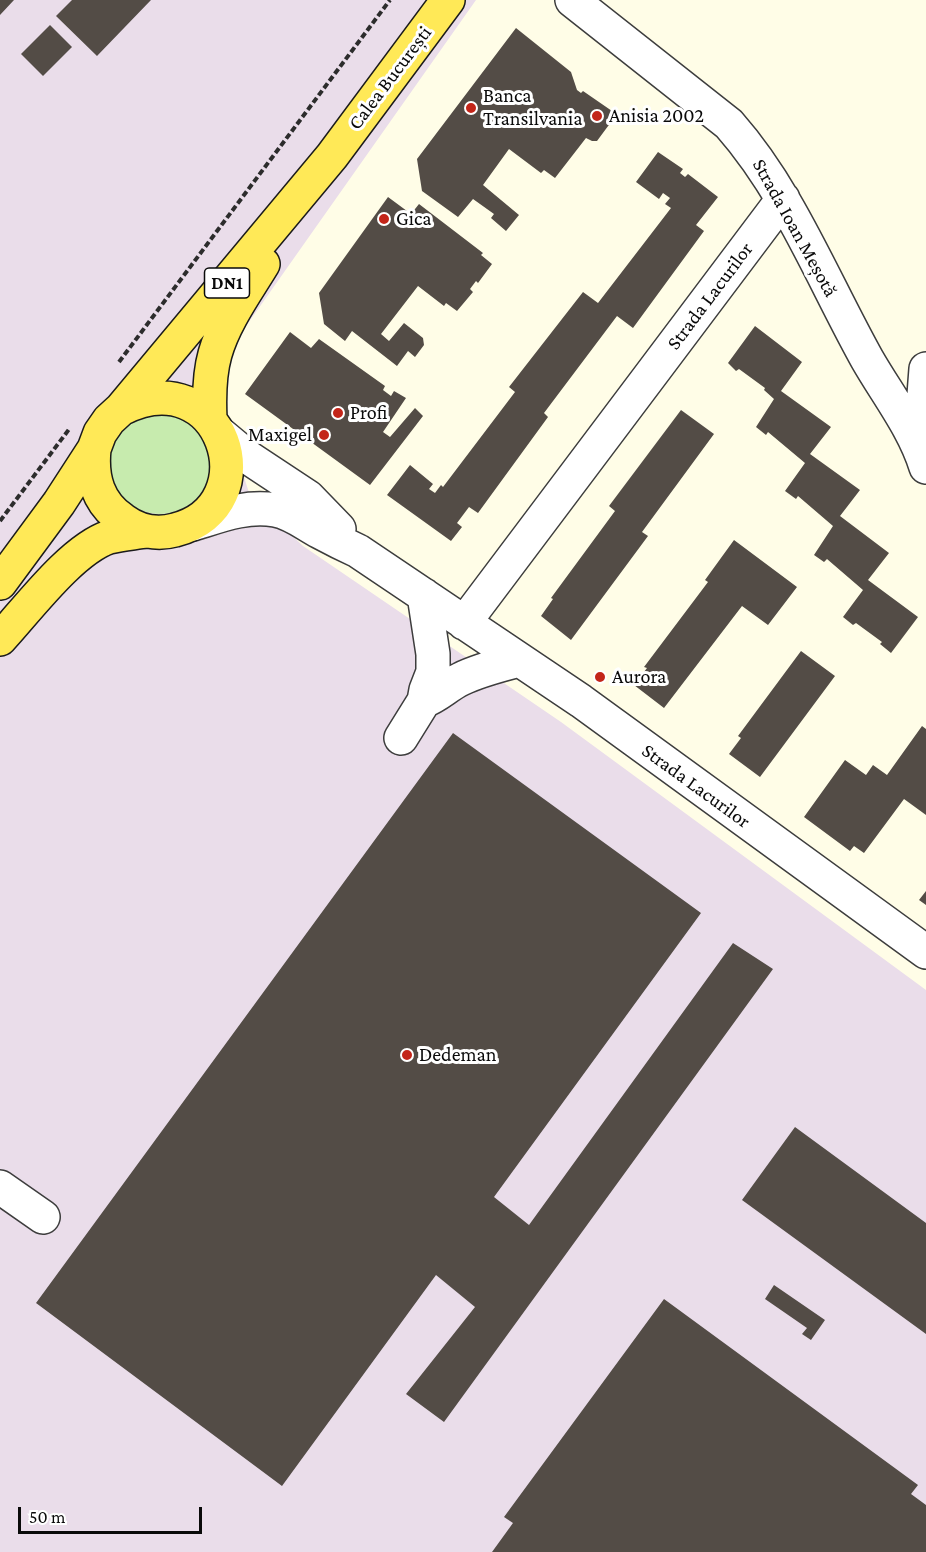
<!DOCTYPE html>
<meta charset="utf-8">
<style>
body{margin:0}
#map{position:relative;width:926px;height:1552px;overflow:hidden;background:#fffde7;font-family:"Crimson Pro",serif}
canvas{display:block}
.scale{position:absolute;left:18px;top:1507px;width:184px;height:27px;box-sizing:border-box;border:3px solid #0a0a0a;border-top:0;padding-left:8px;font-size:18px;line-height:21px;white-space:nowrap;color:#0a0a0a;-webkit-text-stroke:4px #fff;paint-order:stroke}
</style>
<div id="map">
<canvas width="926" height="1552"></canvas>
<div class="scale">50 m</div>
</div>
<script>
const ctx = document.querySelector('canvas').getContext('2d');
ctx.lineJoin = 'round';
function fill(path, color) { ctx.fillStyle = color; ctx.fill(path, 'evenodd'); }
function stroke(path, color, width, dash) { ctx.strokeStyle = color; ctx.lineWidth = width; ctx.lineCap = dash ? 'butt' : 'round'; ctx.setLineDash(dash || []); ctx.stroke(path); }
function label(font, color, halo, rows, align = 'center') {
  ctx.font = font + ' "Crimson Pro",serif'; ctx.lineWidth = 6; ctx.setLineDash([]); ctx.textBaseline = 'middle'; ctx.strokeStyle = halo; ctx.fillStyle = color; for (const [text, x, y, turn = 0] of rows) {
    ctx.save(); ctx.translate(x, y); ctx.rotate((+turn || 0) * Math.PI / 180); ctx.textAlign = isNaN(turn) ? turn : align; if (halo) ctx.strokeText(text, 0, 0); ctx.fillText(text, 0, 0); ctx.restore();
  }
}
const industrial = new Path2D(`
 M0 0H476L220 363 223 410 250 496 303 546 561 722 926 990V1552H0Z`);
const green = new Path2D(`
 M109 463a51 51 0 1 1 102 0a51 51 0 1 1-102 0Z`);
const building = new Path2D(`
 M0 0H14L0 15Z
 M72 0H151L97 56 56 16Z
 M50 25 72 47 43 76 21 54Z
 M516 28 571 72 577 90 581 93 583 91 612 111 609 115 614 118 597 141H592L586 138 555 178 544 170 541 173 509 149 483 185 519 215 506 231 491 218 494 214 473 199 458 217 422 191 417 159Z
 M658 152 683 169 680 173 685 177 688 174 718 197 696 225 704 231 633 328 617 316 544 413 548 417 478 513 469 507 457 523 462 527 451 541 387 495 410 465 433 484 429 489 435 493 441 485 443 487 515 392 509 387 583 292 598 303 671 208 665 204 670 198 663 193 659 199 636 182Z
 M388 197 411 214 419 204 483 253 481 255 492 264 478 283 476 281 470 289 473 292 457 311 446 303 444 306 418 286 381 334 389 341 404 323 423 338 424 345 415 357 408 351 397 366 352 331 345 341 324 324 319 293Z
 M755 326 802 362 781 391 831 427 810 454 860 490 840 516 889 553 868 580 918 617 891 653 880 644 882 642 856 623 853 625 843 617 863 590 827 559 824 562 814 555 833 526 798 496 796 499 785 491 805 463 768 432 766 435 756 427 774 399 764 390 765 388 739 369 736 371 728 363Z
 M290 332 311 348 319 339 385 386 383 390 391 396 394 391 406 398 383 432 390 437 415 408 423 416 370 485 245 394Z
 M681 410 714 434 642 532 648 536 571 640 541 616 553 599 551 598 615 511 609 506Z
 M734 540 797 587 768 625 742 606 664 708 634 685 647 668 644 667 708 582 705 580Z
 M801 651 835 676 760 777 729 754 741 738 738 736Z
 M922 726 926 729V815L904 799 864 853 854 846 850 851 804 817 845 760 866 775 873 765 887 775Z
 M453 733 701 913 494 1197 529 1225 733 943 773 969 444 1422 406 1394 475 1307 436 1275 282 1486 36 1303Z
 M926 891V905L919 900Z
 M795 1127 926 1223V1334L742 1200Z
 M774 1285 825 1320 811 1340 802 1334 807 1328 765 1299Z
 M664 1299 918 1485 911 1494 926 1505V1552H492L513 1523 504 1517Z`);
const path = new Path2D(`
 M119 362 390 0
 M0 521 70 428`);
const minor = new Path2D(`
 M572 0 729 124C789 192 823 280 867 359 887 394 914 428 926 467
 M219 433 249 458 308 497 339 529
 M920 447 926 369
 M193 524C219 516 246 505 275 510 292 513 305 524 320 532 333 539 345 545 358 551L581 701 926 952
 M464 623 783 199
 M424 701C438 696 448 685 461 679 479 670 500 665 519 660
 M401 738 424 701 426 690 433 672V654L424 595
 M0 1187 43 1217`);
const major = new Path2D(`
 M210 419C209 397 209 375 215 354 224 322 246 292 263 264
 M94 449C91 478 98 503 123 520 138 531 157 535 175 530 270 506 223 357 121 409
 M0 583 59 503 94 449 100 433 109 420 121 409 332 156 448 0
 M0 639C27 610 71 550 109 537 121 534 134 533 146 531`);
const markers = [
 [471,108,6,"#c32519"],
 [597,116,6,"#c32519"],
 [384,219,6,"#c32519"],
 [338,413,6,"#c32519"],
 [324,435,6,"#c32519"],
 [600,677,6,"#c32519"],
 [407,1055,6,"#c32519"]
];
const shields = [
 [227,283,45]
];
const shieldNames = [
 ["DN1",227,283]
];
const streetNames = [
 ["Calea București",390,78,-53],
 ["Strada Ioan Meșotă",795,228,61],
 ["Strada Lacurilor",710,296,-53],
 ["Strada Lacurilor",696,786,36]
];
const poiNames = [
 ["Banca",483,96],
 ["Transilvania",483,119],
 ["Anisia 2002",609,116],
 ["Gica",396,219],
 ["Profi",350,413],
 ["Maxigel",312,435,"right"],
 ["Aurora",612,677],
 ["Dedeman",419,1055]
];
fill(industrial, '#eaddea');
fill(green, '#c7ebae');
fill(building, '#534c46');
stroke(minor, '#3d3d3d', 36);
stroke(major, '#1b1b1b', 36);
stroke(path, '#2c2c2c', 4, [6, 3]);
stroke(minor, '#fff', 33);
stroke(major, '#ffe957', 33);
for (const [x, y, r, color] of markers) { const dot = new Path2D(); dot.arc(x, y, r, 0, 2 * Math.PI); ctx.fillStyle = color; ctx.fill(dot); stroke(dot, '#fff', 2); }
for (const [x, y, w] of shields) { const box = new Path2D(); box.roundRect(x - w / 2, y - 15, w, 30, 4.5); ctx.fillStyle = '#fff'; ctx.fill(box); stroke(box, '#0a0a0a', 1.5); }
label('bold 18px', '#0a0a0a', null, shieldNames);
label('20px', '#0a0a0a', '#fff', streetNames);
label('20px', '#0a0a0a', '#fff', poiNames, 'left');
</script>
